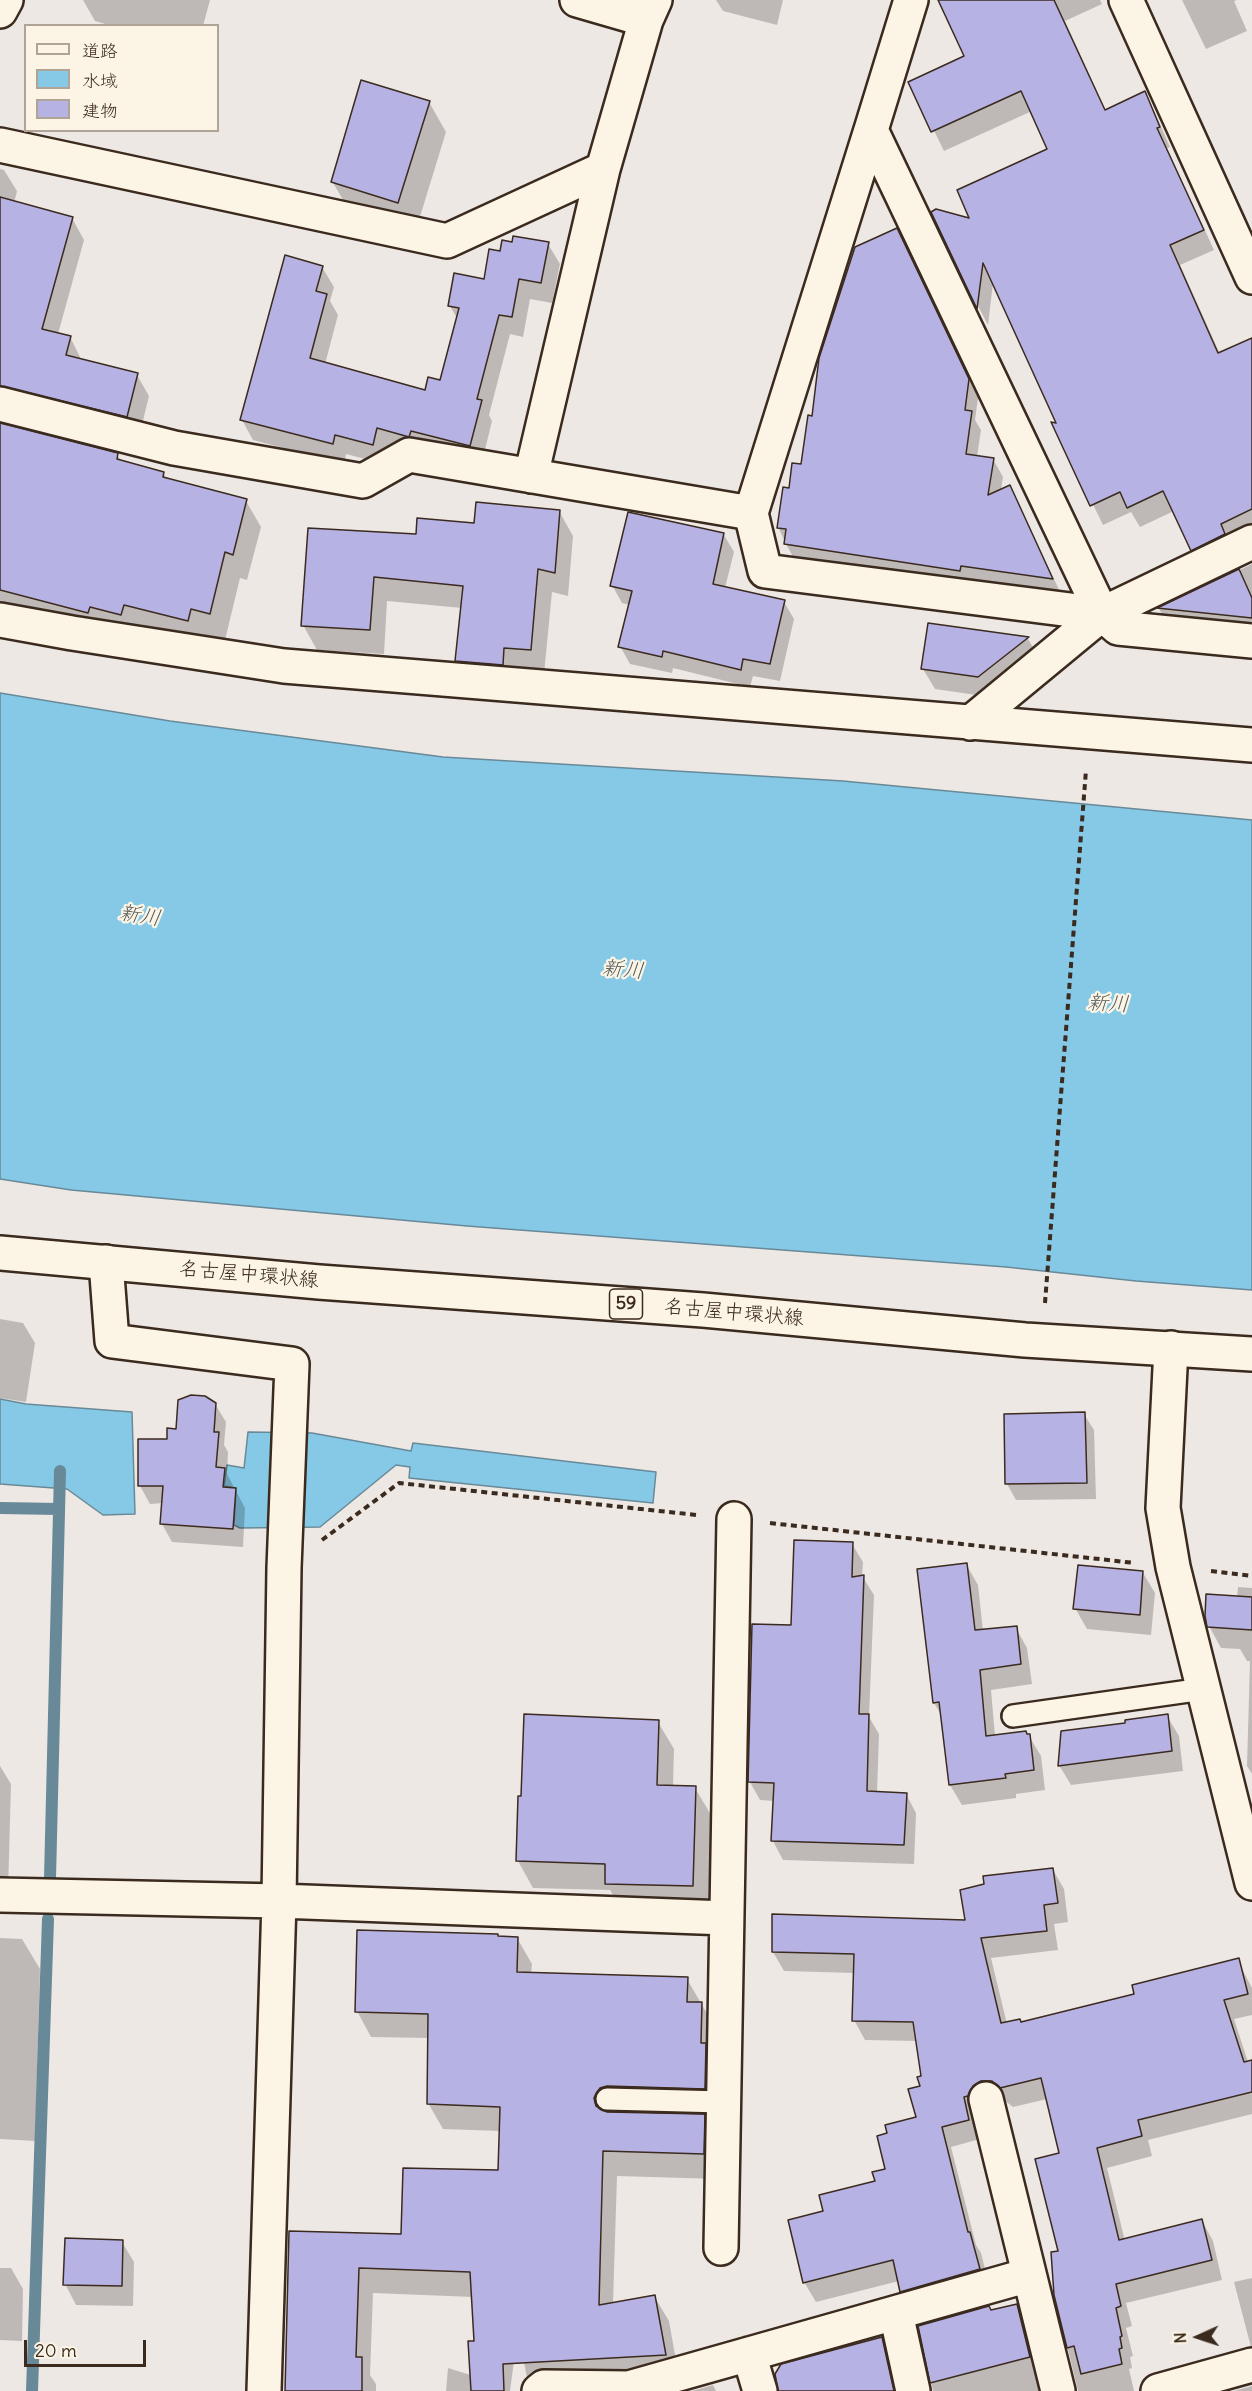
<!DOCTYPE html>
<meta charset="utf-8">
<style>
body{margin:0}
#map{position:relative;width:1252px;height:2391px;overflow:hidden;background:#eee8e5;font-family:Delius,"Klee One",sans-serif}
canvas{display:block}
.legend{position:absolute;left:24px;top:24px;width:195px;height:108px;box-sizing:border-box;background:#fcf5e5;border:2px solid #afa495;margin:0;padding:8px 10px;list-style:none;font-size:18px;color:#3b2a1e}
.legend li{display:flex;align-items:center;gap:12px;height:30px}
.legend b{width:30px;border:2px solid #afa495}
.north{position:absolute;left:1168px;top:2307px;width:60px;height:60px;-webkit-text-stroke:4px #fcf5e5;paint-order:stroke;rotate:267deg;font-size:16px;font-weight:700;line-height:24px;text-align:center;color:#3b2a1e}
.north::after{content:'';display:block;margin:auto;width:21px;height:27px;background:#3b2a1e;clip-path:polygon(50% 0,100% 100%,50% 72%,0 100%)}
.scale{position:absolute;left:24px;top:2340px;width:122px;height:27px;box-sizing:border-box;border:3px solid #3b2a1e;border-top:0;padding-left:8px;font-size:18px;line-height:21px;white-space:nowrap;color:#3b2a1e;-webkit-text-stroke:4px #fcf5e5;paint-order:stroke}
</style>
<div id="map">
<canvas width="1252" height="2391"></canvas>
<ul class="legend">
<li><b style="height:8px;background:#fcf5e5"></b>道路</li>
<li><b style="height:16px;background:#86c9e7"></b>水域</li>
<li><b style="height:16px;background:#b7b2e4"></b>建物</li>
</ul>
<div class="north">N</div>
<div class="scale">20 m</div>
</div>
<script>
const ctx = document.querySelector('canvas').getContext('2d');
ctx.lineJoin = 'round';
function fill(path, color) { ctx.fillStyle = color; ctx.fill(path, 'evenodd'); }
function stroke(path, color, width, dash) { ctx.strokeStyle = color; ctx.lineWidth = width; ctx.lineCap = dash ? 'butt' : 'round'; ctx.setLineDash(dash || []); ctx.stroke(path); }
function label(font, color, halo, rows, align = 'center') {
  ctx.font = font + ' Delius,"Klee One",sans-serif'; ctx.lineWidth = 4.5; ctx.setLineDash([]); ctx.textBaseline = 'middle'; ctx.strokeStyle = halo; ctx.fillStyle = color; for (const [text, x, y, turn = 0] of rows) {
    ctx.save(); ctx.translate(x, y); ctx.rotate((+turn || 0) * Math.PI / 180); ctx.textAlign = isNaN(turn) ? turn : align; if (halo) ctx.strokeText(text, 0, 0); ctx.fillText(text, 0, 0); ctx.restore();
  }
}
const water = new Path2D(`
 M0 693 170 721 443 757 843 781 1252 820V1290L1136 1281 1006 1267 467 1226 71 1190 0 1179Z
 M0 1399 26 1404 132 1412 135 1514 103 1515 67 1489 0 1484Z
 M248 1432 312 1433 411 1451 413 1443 656 1472 653 1503 409 1478 410 1467 396 1465 320 1527 240 1528 234 1525 236 1488 224 1486 227 1465 244 1468Z`);
const shadow = new Path2D(`
 M83 0H210L203 26H112L95 21Z
 M716 0H783L777 25 723 11Z
 M940 0H1100L1102 4 1065 21 1106 111 1144 93 1155 113 1170 147 1167 148 1214 250 1180 265 1220 354 1252 356V546L1203 570 1174 511 1140 527 1131 512 1103 525 1054 424 1058 425 993 283 988 325 979 308 933 212 972 220 1049 149 1032 111 944 151 910 82 966 57Z
 M1182 0H1237L1234 1 1247 31 1206 49Z
 M429 102 446 132 415 233 350 212 332 181Z
 M0 169 4 170 17 191 14 203 72 218 84 240 58 334 70 337 82 361 137 375 149 396 139 437 0 404Z
 M896 230 978 398 975 420 981 430 977 457 993 459 1003 477 1001 490 1010 486 1062 596 796 562 786 544 778 527 790 490 802 465 813 418Z
 M548 244 560 264 552 303 530 299 523 337 510 334 489 415 492 421 481 466 420 456 388 448 384 464 346 454 344 464 253 440 242 420 322 267 334 287 330 301 338 315 325 364 426 391 441 382 458 320 450 306 485 280 502 253Z
 M117 455 122 462 163 473 167 480 246 501 261 527 247 580 240 578 225 640 206 635 202 647 0 612V490Z
 M559 511 573 536 568 596 552 592 544 674 471 685 457 660 462 608 387 601 384 654 317 650 303 625 417 536Z
 M724 535 734 552 725 588 784 602 794 619 780 681 753 676 750 687 673 668 672 673 630 664 620 646 630 605 622 603 612 585Z
 M1252 564V636L1170 628 1159 609Z
 M930 624 1028 639 1040 659 990 697 935 689 923 669Z
 M0 1319 23 1323 35 1343 26 1402 0 1398Z
 M215 1404 226 1422 224 1445 228 1452 227 1474 245 1508 243 1547 172 1542 162 1524 163 1503 150 1504 140 1486 168 1440 177 1430Z
 M1084 1414 1094 1430 1096 1499 1016 1500 1007 1484Z
 M852 1544 863 1562 862 1576 874 1595 869 1717 879 1734 877 1793 906 1794 916 1813 914 1864 783 1860 773 1841 774 1801 760 1800 750 1782 793 1627Z
 M966 1564 978 1585 983 1631 1016 1628 1027 1648 1032 1684 991 1690 995 1736H1029L1041 1756 1045 1790 1016 1794V1798L962 1805 950 1785 942 1716 934 1703Z
 M1143 1573 1155 1593 1151 1635 1087 1629 1075 1608Z
 M1238 1587 1252 1588V1774L1247 1766 1250 1661H1247L1240 1649 1221 1648 1209 1626 1237 1598Z
 M1167 1716 1179 1736 1183 1771 1071 1785 1059 1765 1127 1725Z
 M658 1722 674 1749 673 1787 695 1788 711 1815 708 1912 622 1910 610 1890 533 1888 518 1861 523 1797Z
 M0 1766 11 1784 8 1892H0Z
 M1053 1870 1064 1889 1068 1922 1054 1924 1058 1950 991 1958 1007 2024 1021 2023 1136 1995 1240 1965 1252 1988V2015L1234 2019 1248 2062 1252 2061V2114L1148 2140 1152 2156 1107 2168 1125 2241 1202 2221 1213 2241 1222 2280 1126 2303 1132 2326 1126 2328 1133 2356 1130 2357 1132 2368 1129 2369 1134 2391H1078L1055 2295 1060 2252V2155L1047 2099 1013 2107 1004 2100H993L980 2139 951 2147 976 2245 981 2253 990 2289 913 2311 902 2291 899 2281 816 2302 804 2282 825 2212 877 2183 886 2170 889 2134 918 2118 923 2077 917 2041 865 2040 854 2020 855 1973 784 1971 773 1952 967 1921Z
 M498 1937 517 1938 532 1964 531 1974 687 1979 716 2029 719 2114 702 2113 718 2141V2179L617 2176 613 2304 654 2296 669 2321 680 2383 535 2391 527 2378 518 2331 510 2391H446L448 2368 477 2377 473 2297 373 2293 370 2375 376 2384V2391H293L291 2232 403 2235 500 2171 501 2131 443 2129 428 2103 429 2038 371 2037 357 2011Z
 M0 1938 22 1939 40 1969 35 2141 0 2139Z
 M122 2242 134 2262 133 2306 76 2305 65 2284Z
 M0 2268H11L23 2289 22 2341 0 2340Z
 M1252 2278V2351L1234 2282Z
 M1016 2305 1028 2325 1044 2391H933L920 2327Z
 M881 2339 893 2358 900 2391H779Z
 M713 2385 716 2391H692Z
 M1252 2386V2391H1234Z`);
const stream = new Path2D(`
 M0 1508 59 1509
 M50 1878 60 1471
 M32 2391 48 1919`);
const building = new Path2D(`
 M938 0H1054L1105 110 1145 91 1160 127 1157 128 1204 230 1170 245 1218 353 1252 338V509L1221 524 1225 534 1191 551 1163 491 1127 508 1120 492 1090 506 1051 422 1056 423 983 263 977 309 931 212 936 209 969 218 957 190 1047 149 1021 91 931 132 908 82 964 56Z
 M361 80 430 101 398 203 331 182Z
 M0 197 73 217 42 329 71 336 66 355 138 373 127 417 0 386Z
 M897 228 969 379 965 410 972 411 966 454 994 458 988 495 1010 485 1053 579 961 566 960 571 784 544 786 529 777 528 783 487 789 488 792 463 801 464 808 415 812 416 819 358 855 247Z
 M513 236 549 242 541 283 519 279 512 317 499 315 477 399 482 400 470 446 411 431 409 437 377 428 373 445 335 435 333 444 240 420 285 255 323 266 316 291 327 294 310 358 425 390 428 377 440 380 459 308 448 306 454 273 484 279 489 249 500 251 502 240 512 242Z
 M0 423 118 453 117 459 164 472 163 477 247 499 233 555 225 552 210 614 191 609 188 621 124 605 121 615 90 607 88 613 0 590Z
 M476 502 560 510 555 573 538 569 531 650 504 648 503 665 455 661 463 586 374 577 370 630 301 626 308 528 416 534 417 518 474 523Z
 M628 512 724 533 713 584 785 600 770 664 743 659 741 670 663 651 662 657 618 647 632 591 610 586Z
 M1239 569 1252 598V618L1157 608Z
 M928 623 1029 637 978 677 921 669Z
 M191 1395 205 1396 216 1403 214 1432H219L216 1467 225 1468 223 1487 236 1488 233 1529 160 1524 163 1486H138V1439H167V1428L176 1429 178 1400Z
 M1085 1412 1087 1483 1005 1484 1004 1414Z
 M794 1540 853 1542 852 1577 864 1575 859 1714H869L867 1791 907 1793 904 1845 771 1841 774 1783 748 1782 752 1624 791 1625Z
 M967 1563 975 1630 1017 1626 1021 1664 980 1670 986 1736 1026 1731 1027 1734H1030L1034 1770 1005 1774 1006 1778 949 1785 939 1702 933 1703 917 1569Z
 M1078 1565 1143 1571 1140 1615 1073 1609Z
 M1206 1594 1252 1597V1630L1207 1627 1205 1616Z
 M524 1714 659 1720 657 1785 696 1786 693 1886 605 1884V1864L516 1861 518 1796H521Z
 M1168 1714 1172 1751 1058 1766 1061 1731 1125 1723V1720Z
 M1053 1868 1058 1903 1044 1905 1047 1931 981 1938 1001 2023 1020 2019 1021 2022 1134 1994 1132 1985 1239 1958 1248 1994 1224 2000 1244 2062 1252 2060V2092L1138 2120 1142 2136 1097 2148 1119 2240 1202 2219 1212 2260 1116 2284 1121 2306 1116 2308 1122 2336 1120 2337 1122 2348 1119 2349 1122 2364 1081 2374 1074 2346 1067 2348 1054 2295 1051 2252 1058 2251 1035 2159 1059 2153 1041 2078 1000 2088 992 2081H981L973 2086 968 2096 964 2097 969 2120 942 2127 968 2232H970L980 2269 900 2292 893 2260 803 2283 788 2220 823 2211 819 2195 875 2181 872 2172 885 2169 877 2136 887 2133 885 2125 916 2117 908 2089 920 2086 917 2077 921 2076 913 2022 852 2021 854 1954 772 1952V1914L965 1920 960 1890 984 1884 983 1876Z
 M357 1930 498 1934V1936L518 1937 517 1972 688 1977 687 2002H702L701 2043H706L705 2089 607 2086 600 2088 594 2098 596 2106 607 2112 705 2114 704 2154 603 2151 599 2305 655 2295 666 2355 503 2364 504 2391H471L468 2341H474L470 2272 359 2268 356 2357H362V2391H285L289 2231 401 2234 403 2168 498 2170 500 2107 427 2104 428 2014 355 2012Z
 M65 2238 123 2240 122 2286 63 2285Z
 M1017 2304 1030 2357 930 2383 918 2326 989 2306 991 2310Z
 M882 2337 894 2391H778L775 2374 781 2364Z`);
const path = new Path2D(`
 M1045 1303 1086 770
 M770 1523 1135 1563
 M322 1540 399 1483 697 1515
 M1211 1571 1252 1576`);
const lane = new Path2D(`
 M1013 1716 1203 1689
 M607 2099 723 2102`);
const street = new Path2D(`
 M577 0 646 20
 M911 0 871 130 1102 614 1118 628 1252 641
 M1126 0 1252 277
 M0 11 6 0
 M0 145 447 241 603 169
 M0 404 174 448 363 481 409 455 751 513 765 571 1102 614
 M531 476 603 169 646 20 655 0
 M751 513 871 130
 M0 620 72 633 284 666 1252 745
 M970 723 1102 614 1252 542
 M106 1262 112 1341 292 1364 284 1568 279 1901 264 2391
 M1171 1348 1163 1508 1173 1567 1252 1883
 M0 1895 279 1901 726 1918
 M986 2099 1058 2391
 M721 2248 734 1519
 M896 2313 913 2391
 M749 2354 760 2391
 M539 2391 544 2387 629 2388 1029 2275
 M1158 2391 1252 2365`);
const primary = new Path2D(`
 M0 1253 319 1282 703 1310 1025 1340 1252 1354`);
const shields = [
 [626,1304,33]
];
const shieldNames = [
 ["59",626,1304]
];
const streetNames = [
 ["名古屋中環状線",249,1275,5],
 ["名古屋中環状線",734,1313,5]
];
const waterNames = [
 ["新川",140,916,9],
 ["新川",623,970,5],
 ["新川",1108,1004,3]
];
fill(water, '#86c9e7');
stroke(water, '#688997', 1.5);
fill(shadow, '#0003');
stroke(stream, '#688997', 12);
fill(building, '#b7b2e4');
stroke(building, '#3b2a1e', 1.5);
stroke(lane, '#3b2a1e', 26);
stroke(street, '#3b2a1e', 38);
stroke(primary, '#3b2a1e', 38);
stroke(path, '#3b2a1e', 4, [6, 4.5]);
stroke(lane, '#fcf5e5', 21);
stroke(street, '#fcf5e5', 33);
stroke(primary, '#fcf5e5', 33);
for (const [x, y, w] of shields) { const box = new Path2D(); box.roundRect(x - w / 2, y - 15, w, 30, 4.5); ctx.fillStyle = '#fcf5e5'; ctx.fill(box); stroke(box, '#3b2a1e', 1.5); }
label('bold 18px', '#3b2a1e', null, shieldNames);
label('20px', '#3b2a1e', '#fcf5e5', streetNames);
label('italic 21px', '#525a5a', '#fcf5e5', waterNames);
</script>
